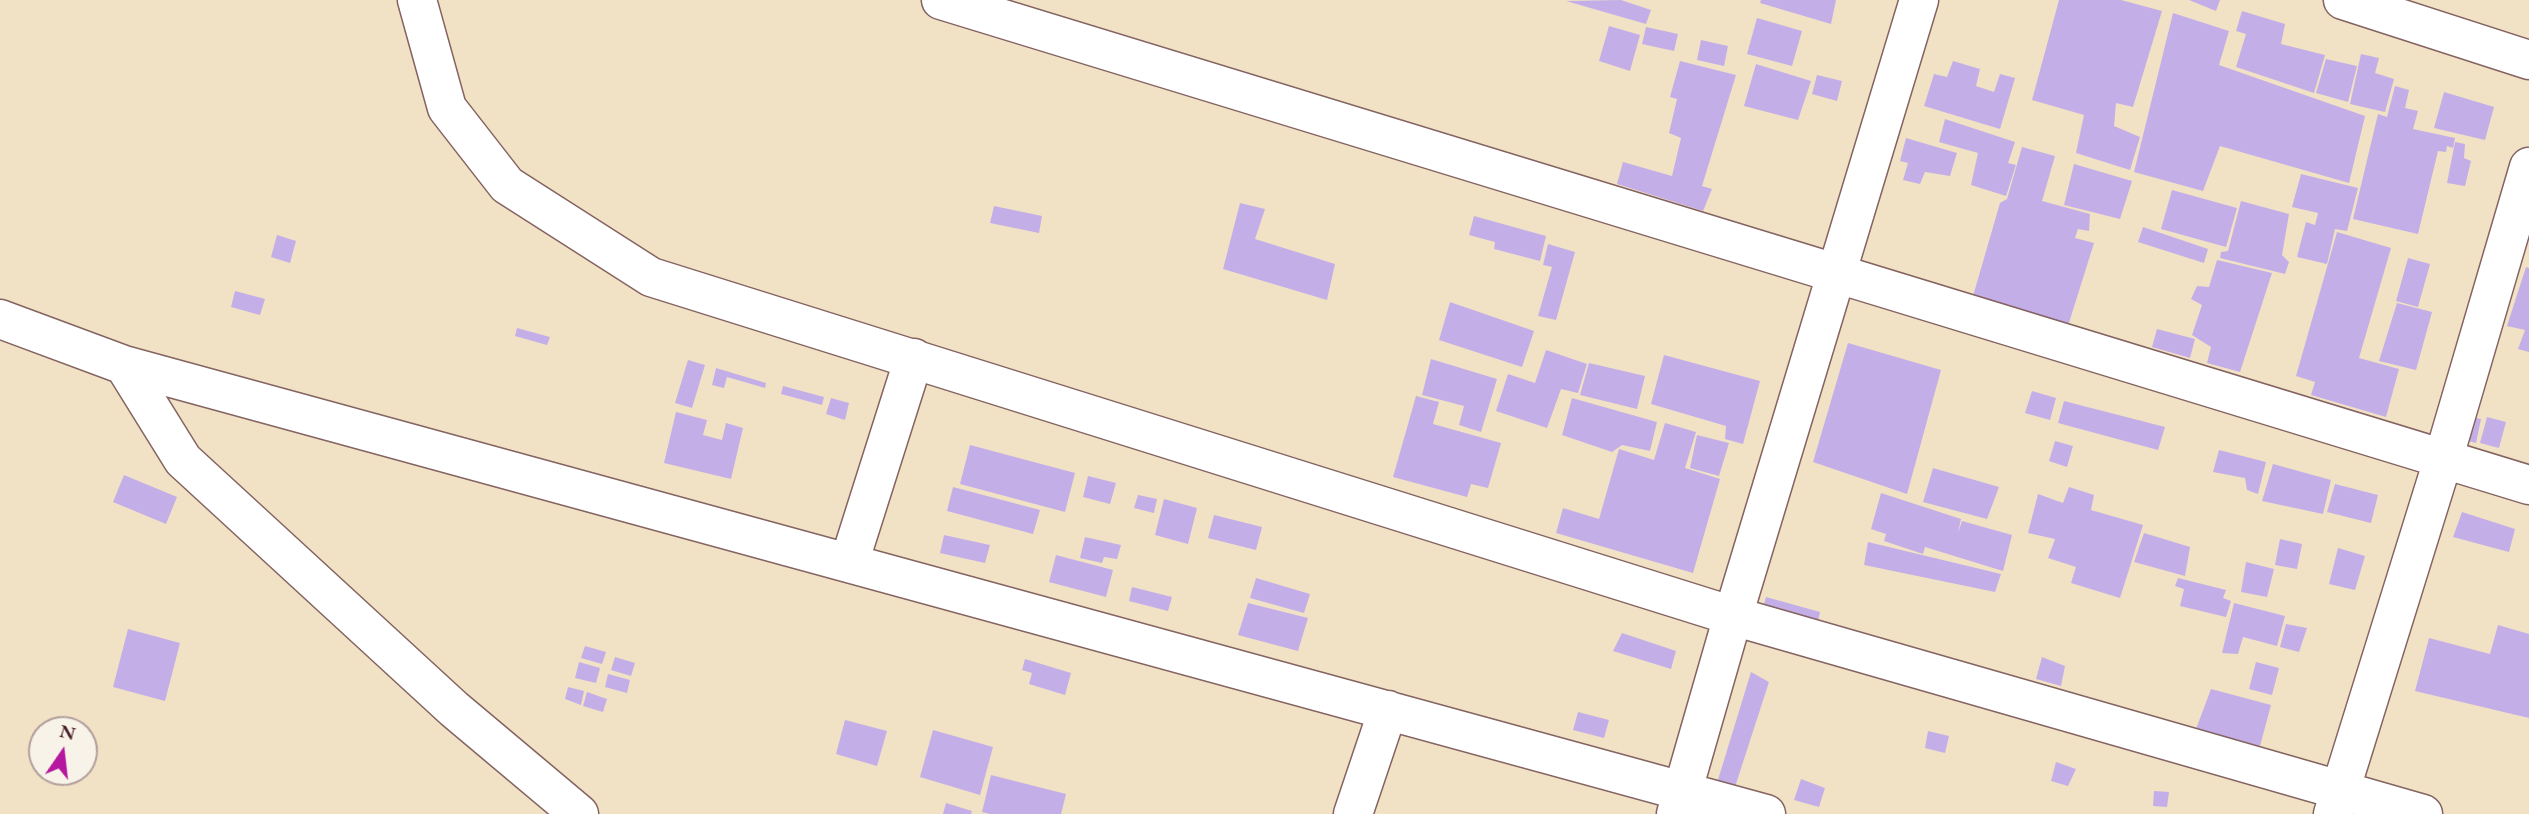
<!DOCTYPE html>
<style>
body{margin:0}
#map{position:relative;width:2529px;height:814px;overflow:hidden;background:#f1e2c5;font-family:"EB Garamond",serif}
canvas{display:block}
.north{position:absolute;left:28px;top:716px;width:70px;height:70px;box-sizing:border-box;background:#f7f3e8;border:2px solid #b29e9c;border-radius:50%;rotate:14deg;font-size:19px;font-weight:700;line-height:28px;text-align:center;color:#4a1f2b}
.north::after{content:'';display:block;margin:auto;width:24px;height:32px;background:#b5179e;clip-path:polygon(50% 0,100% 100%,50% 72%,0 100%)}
</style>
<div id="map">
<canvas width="2529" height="814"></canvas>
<div class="north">N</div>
</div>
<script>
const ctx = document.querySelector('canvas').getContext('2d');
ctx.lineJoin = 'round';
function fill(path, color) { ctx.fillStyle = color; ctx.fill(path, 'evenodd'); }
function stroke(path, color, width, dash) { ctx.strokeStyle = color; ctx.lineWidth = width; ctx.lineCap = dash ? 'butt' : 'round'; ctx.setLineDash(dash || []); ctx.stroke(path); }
const building = new Path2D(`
 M1621 0 1651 10 1646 24 1566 1Z
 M1761 0H1836L1831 24 1760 3Z
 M2059 0H2121L2162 11 2133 107 2116 103 2114 126 2140 137 2130 170 2076 153 2084 115 2032 100Z
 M2189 0H2220L2216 11Z
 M2242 11 2285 24 2281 44 2325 55 2314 93 2236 67 2246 34 2236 31Z
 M2173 13 2229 31 2219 65 2365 116 2349 183 2220 146 2203 191 2134 172Z
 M1757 18 1802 31 1792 66 1747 54Z
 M1609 26 1640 35 1630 71 1599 61Z
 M1646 27 1678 34 1674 51 1642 44Z
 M1701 40 1728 46 1724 66 1697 60Z
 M2361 54 2379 58 2375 73 2394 79 2385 112 2350 104Z
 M2326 59 2357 66 2348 102 2316 93Z
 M1680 61 1736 75 1702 186 1712 189 1703 211 1617 184 1623 162 1672 176 1681 138 1669 133 1677 99 1670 97Z
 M1953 61 1980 69 1976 86 1994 92 2000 74 2015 78 2000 129 1924 106 1934 74 1947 77Z
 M1756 64 1811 81 1798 120 1744 106Z
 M1817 75 1842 81 1837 101 1812 94Z
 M2395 86 2409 90 2405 108 2418 111 2413 129 2455 138 2453 148 2447 146 2446 152 2438 151 2418 234 2353 219 2378 114 2387 117Z
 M2444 92 2494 107 2485 140 2434 128Z
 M1945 119 2015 142 2008 163 2016 165 2006 196 1971 185 1978 153 1939 142Z
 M1906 138 1957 153 1950 176 1925 172 1920 184 1903 180 1908 163 1900 161Z
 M2455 142 2465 144 2464 158 2471 161 2465 186 2447 183Z
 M2022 147 2055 156 2042 201 2090 214 2089 231 2078 229 2075 238 2094 243 2068 326 1973 296 2000 203 2007 199Z
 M2074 164 2132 181 2120 219 2064 205Z
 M2301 174 2358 188 2347 231 2335 229 2327 264 2297 257 2306 222 2315 225 2318 213 2292 207Z
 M2172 190 2237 208 2226 247 2161 229Z
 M2241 201 2289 214 2282 255 2289 262 2285 274 2220 258 2221 252 2228 251Z
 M1240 203 1265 209 1255 239 1335 264 1327 300 1223 269Z
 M994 206 1042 216 1039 233 990 223Z
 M1474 216 1546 236 1540 261 1494 249 1495 242 1469 235Z
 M2143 227 2208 249 2204 263 2138 242Z
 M2337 232 2391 248 2359 358 2399 369 2386 417 2311 395 2315 382 2296 376Z
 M277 235 296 241 290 263 271 257Z
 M1548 244 1575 252 1556 320 1538 316 1552 267 1543 265Z
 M2408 258 2430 264 2418 307 2396 301Z
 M2217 260 2272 273 2240 372 2207 363 2211 347 2192 335 2202 305 2191 299 2197 286 2209 287Z
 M2526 267 2529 268V352L2518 349 2525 330 2507 326Z
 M235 291 265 299 260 315 231 307Z
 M1450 302 1534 331 1522 367 1439 340Z
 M2397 303 2432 312 2416 370 2379 361Z
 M517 328 550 337 547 345 515 336Z
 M2157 329 2195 339 2190 358 2152 347Z
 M1848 343 1941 370 1907 494 1813 462Z
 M1546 350 1587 364 1578 393 1561 389 1547 428 1496 411 1508 374 1535 383Z
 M1664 355 1760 381 1743 444 1725 439 1726 426 1651 404Z
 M1431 359 1497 379 1481 432 1459 425 1464 406 1422 395Z
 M688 360 705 365 692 408 675 403Z
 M1589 363 1645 376 1637 409 1580 395Z
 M716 368 766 383 765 388 727 377 724 388 712 385Z
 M783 386 824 397 822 405 781 394Z
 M2032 391 2056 398 2050 420 2025 413Z
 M1416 396 1439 402 1433 424 1501 443 1488 488 1471 484 1467 497 1393 477Z
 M831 398 849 403 845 420 826 414Z
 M1572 398 1657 422 1650 451 1622 445 1612 452 1562 435Z
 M2064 401 2165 427 2158 450 2058 423Z
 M676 412 707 420 703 435 722 440 726 423 743 428 731 479 664 463Z
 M2466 416 2481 419 2476 443 2460 439Z
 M2487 417 2506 422 2499 448 2480 443Z
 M1665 423 1696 432 1685 468 1720 479 1693 573 1556 533 1563 508 1599 519 1619 449 1654 460Z
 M1697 435 1729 443 1719 476 1690 468Z
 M2055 441 2073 446 2067 467 2049 461Z
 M970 445 1075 473 1065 512 960 484Z
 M2219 450 2266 462 2258 494 2247 490 2245 478 2213 472Z
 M2273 464 2331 480 2323 514 2262 501Z
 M1933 468 1999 487 1987 519 1923 502Z
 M124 475 177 497 166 524 113 502Z
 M1088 476 1116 483 1110 504 1083 497Z
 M2335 484 2378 495 2371 523 2327 512Z
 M953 487 1040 510 1033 534 947 511Z
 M2069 487 2094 495 2091 510 2143 525 2120 598 2071 583 2076 567 2048 558 2055 539 2028 533 2038 494 2063 503Z
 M1881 493 1961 519 1958 533 1962 521 2012 535 2003 571 1925 547 1923 554 1884 541 1886 534 1871 529Z
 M1138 495 1157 499 1154 513 1134 508Z
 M1164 499 1197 508 1188 544 1155 535Z
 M2462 512 2515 529 2509 552 2453 537Z
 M1214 515 1262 527 1256 550 1208 538Z
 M2144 533 2190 547 2185 576 2134 562Z
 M944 535 990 545 985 563 940 553Z
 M1085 537 1121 545 1117 559 1104 557 1102 563 1080 558Z
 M2280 539 2302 544 2297 569 2275 565Z
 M1868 542 2001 574 1995 592 1864 565Z
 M2338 548 2365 556 2355 590 2329 584Z
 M1056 555 1113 570 1106 597 1049 582Z
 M2246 562 2274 569 2267 597 2241 592Z
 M1256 578 1310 594 1304 613 1250 598Z
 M2178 578 2226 590 2223 598 2231 601 2226 617 2180 606 2184 589 2175 586Z
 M1132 587 1172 597 1168 611 1129 601Z
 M1766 597 1820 612 1816 631 1761 615Z
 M1248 603 1308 618 1298 651 1238 635Z
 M2234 603 2285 616 2277 646 2243 637 2238 654 2222 653Z
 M2286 624 2307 628 2299 652 2280 647Z
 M2498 625 2529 634V718L2415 691 2429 638 2490 654Z
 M128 629 180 643 165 701 113 687Z
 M1622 633 1676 651 1671 669 1613 651Z
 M585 646 606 652 602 664 581 658Z
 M615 657 635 663 631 676 611 670Z
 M2042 657 2065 666 2061 686 2036 679Z
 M1025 659 1071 673 1065 695 1029 684 1032 673 1022 670Z
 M579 662 600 668 596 683 575 678Z
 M2256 662 2279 668 2272 695 2249 689Z
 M1751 672 1769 682 1735 787 1717 783Z
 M608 674 630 680 627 693 605 687Z
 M568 687 584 691 581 705 565 699Z
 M2211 689 2271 705 2260 746 2196 729Z
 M587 692 607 699 603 712 583 706Z
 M1578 712 1609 720 1604 738 1573 730Z
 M845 720 887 731 877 766 836 754Z
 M933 730 993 747 980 795 920 777Z
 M1928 731 1949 736 1945 753 1925 748Z
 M2056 762 2076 769 2068 786 2051 781Z
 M991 775 1066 794 1061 814H990L982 812Z
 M1801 779 1825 788 1819 807 1794 800Z
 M2154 791 2169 792 2167 807 2153 806Z
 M946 803 972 811 971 814H943Z`);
const minor = new Path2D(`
 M417 0 447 108 507 185 651 277 1733 616 2423 814
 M941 0 2529 485
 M2343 0 2529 60
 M0 319 124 365 183 460 454 709 579 814
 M124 365 1766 814
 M849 563 914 358
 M1353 814 1388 710
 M1676 814 1733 616 1919 0
 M2333 814 2443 460 2529 167`);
fill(building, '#c4aee8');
stroke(minor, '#846361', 41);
stroke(minor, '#fff', 38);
</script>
